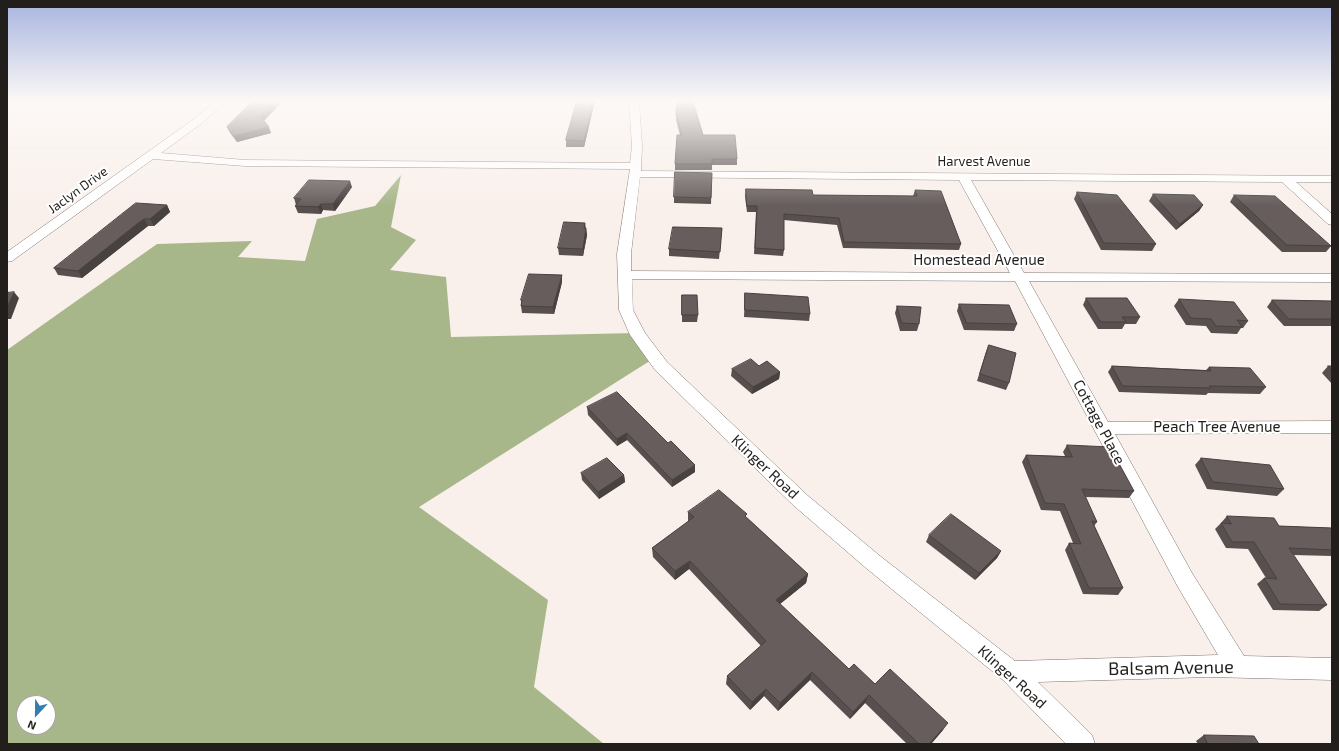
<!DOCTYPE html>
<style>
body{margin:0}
#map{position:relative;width:1339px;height:751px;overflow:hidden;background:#f9f0eb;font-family:"Exo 2",sans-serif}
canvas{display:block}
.frame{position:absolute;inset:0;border:8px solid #211e1c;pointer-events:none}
.north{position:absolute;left:16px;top:695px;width:40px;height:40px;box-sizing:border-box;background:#fff;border:1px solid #a6a5a4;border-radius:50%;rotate:202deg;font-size:11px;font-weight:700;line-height:16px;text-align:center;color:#211e1c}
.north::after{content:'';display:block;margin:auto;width:14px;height:18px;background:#327eb1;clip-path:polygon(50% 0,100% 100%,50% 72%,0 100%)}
</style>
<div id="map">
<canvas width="1339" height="751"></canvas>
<div class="frame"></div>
<div class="north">N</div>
</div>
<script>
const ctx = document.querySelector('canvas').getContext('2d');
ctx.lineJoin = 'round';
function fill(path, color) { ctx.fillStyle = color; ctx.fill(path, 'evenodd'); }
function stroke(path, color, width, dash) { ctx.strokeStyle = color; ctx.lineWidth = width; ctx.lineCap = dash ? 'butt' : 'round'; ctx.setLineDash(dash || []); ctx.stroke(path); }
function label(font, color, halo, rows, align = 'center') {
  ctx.font = font + ' "Exo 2",sans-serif'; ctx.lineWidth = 4; ctx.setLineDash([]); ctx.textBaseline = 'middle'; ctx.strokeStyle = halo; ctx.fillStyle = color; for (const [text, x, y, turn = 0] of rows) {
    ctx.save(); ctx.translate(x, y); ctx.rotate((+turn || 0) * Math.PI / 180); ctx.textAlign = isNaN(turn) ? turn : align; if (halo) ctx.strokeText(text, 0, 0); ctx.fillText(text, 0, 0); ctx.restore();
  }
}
const forest = new Path2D(`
 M401 175 391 227 416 240 390 270 446 277 451 337 637 333 656 357 419 507 548 600 534 687 604 744H7V350L157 244 252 241 238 257 305 261 317 219 375 206ZM24 703H48V727H24Z`);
const street = new Path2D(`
 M216 101H227L202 123 161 153 245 160 630 163 632 146 629 101H639L642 146 641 171 1332 176V182H1296L1332 214V225L1328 224 1282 182 971 180 1024 273 1332 274V282L1029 281 1108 422 1332 421V433L1115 434 1192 573 1244 656 1332 658V680L1210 677 1038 682 1092 735 1095 744H1066L1003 680 866 568 793 505 655 370 630 335 619 310 617 254 630 169 245 166 153 159 12 261 7 262V252L194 119ZM640 177 959 180 1010 273 631 271V254ZM632 279 1015 281 1178 587 1218 655 1015 661 880 556 807 495 667 362 645 333 633 310Z`);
const wall = new Path2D(`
 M575 101H595L584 147H566V140L576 102H575Z
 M677 101 703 135 737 159V165H712V170H675V164L680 135 676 120Z
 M264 121 271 133 237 142 230 133 227 127Z
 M712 173 711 204 674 203V197Z
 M352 187 335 211 323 210 321 214 298 213 295 206 296 205 294 198Z
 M746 189 813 195 913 196 915 190 961 244 959 250 843 248 837 225 784 220V250L783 256 754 254 756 212H747L745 196Z
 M1077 192 1156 244 1152 251 1101 250 1074 199Z
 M1153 194 1203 205 1199 211 1176 230 1149 201Z
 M1234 195 1331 246 1326 252H1282L1230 202Z
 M167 205 170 212 154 226H148L82 278 58 275 54 268Z
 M585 223 587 235 583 256 559 255 558 248Z
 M722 228 719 259 669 256V249Z
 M562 282 554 314 522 313 521 306V300Z
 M745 293 810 314 809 321 744 317Z
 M682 295 698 315 697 322H682Z
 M1086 298 1140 317 1136 324H1125L1122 329H1098L1083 305Z
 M1179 299 1248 321 1243 328H1241L1237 334 1211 333 1206 326 1186 325 1174 306Z
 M1272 300 1332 301V326H1284L1267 307Z
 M959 304 1017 324 1014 331 964 330 957 311Z
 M897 306 919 324 917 331H900L895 313Z
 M989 345 1009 383 1006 390 977 381 986 352Z
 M1112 366 1206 370 1209 367 1266 387 1260 394 1208 393 1206 395 1119 392 1108 372Z
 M1328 366H1332V384L1322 373Z
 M732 369 780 372 779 379 752 394 731 376Z
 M587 407 695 472 672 487 627 440 617 446 588 415Z
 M1067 445 1134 491 1129 498 1085 497 1097 522 1094 526 1123 588 1118 595 1083 594 1065 550 1069 543H1073L1060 511 1041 510 1022 462 1026 455 1065 456 1063 452Z
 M1201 458 1284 489 1277 496 1207 489 1195 465Z
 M581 473 624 475 625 482 599 499 582 480Z
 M688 512 747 518 808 574 806 583 780 604 849 669 875 684 943 730 931 744H907L865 703 850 719 810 680 778 711 764 696 750 710 726 684 727 676 761 646 689 569 675 580 653 557 652 548 688 522Z
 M1227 516 1279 526 1332 528V556L1293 555 1327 605 1319 611 1273 610 1257 584 1264 578H1266L1248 549 1226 548 1215 529 1221 523Z
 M929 535 1001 551 997 558 975 580 926 542Z
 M1204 735 1259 744H1198L1196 741Z`);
const shadedWall = new Path2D(`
 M275 101H283L263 122 260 116Z
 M593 101H595L584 147V141Z
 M269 127 271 133 237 142 234 136Z
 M350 181 352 187 335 211 333 204Z
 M321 204 323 210 321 214 318 207Z
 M167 205 170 212 154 226 150 219Z
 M1203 205 1199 211 1176 230 1180 224Z
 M144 219 148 226 82 278 78 271Z
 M586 228 587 235 583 256V249Z
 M562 275V282L554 314 553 307Z
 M14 292 19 298 11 319H7V307Z
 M780 372 779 379 752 394 753 387Z
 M627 433V440L617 446V439Z
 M695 465V472L672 487V480Z
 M624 475 625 482 599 499 598 492Z
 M1001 551 997 558 975 580 979 573Z
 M690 561 689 569 675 580V571Z
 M808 574 806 583 775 608 776 600Z
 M812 672 810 680 778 711 780 703Z
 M766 689 764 696 750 710 752 702Z
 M869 695 865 703 850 719 853 712Z
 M948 723 943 730 931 744H929Z`);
const building = new Path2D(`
 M253 101H275L260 116 269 127 234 136 227 127Z
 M577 101H593L584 141 566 140Z
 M677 101H693L703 135H735L737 159H712V164H675L677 135H682L676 114Z
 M675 172 712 173 711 198 674 197Z
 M309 180 350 181 333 204H321L318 207 295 206 301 199 294 198Z
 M746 189 812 190 813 195 917 196 915 190 941 191 961 244 844 242 839 218 784 214V250L755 248 757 206H747Z
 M1077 192 1117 195 1156 244 1104 243Z
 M1153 194 1194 195 1203 205 1180 224Z
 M1234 195 1275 196 1331 246 1287 245Z
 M136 203 167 205 150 219H144L137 224 78 271 54 268Z
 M564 222 585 223 584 228H586L583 249 558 248Z
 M673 227 722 228 720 252 669 249Z
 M529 274 562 275 553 307 521 306 522 300H521Z
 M14 292 7 307V293Z
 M745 293 808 297 810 314 745 310Z
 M682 295H697L698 315H682Z
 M1086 298H1127L1140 317H1122L1126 322H1101Z
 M1179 299 1234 302 1248 321 1237 320 1242 327 1216 326 1211 319 1191 318Z
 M1272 300 1332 301V319H1289Z
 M959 304 1009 305 1017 324 967 323Z
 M897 306 921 307 919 324 902 323Z
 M989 345 1016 353 1009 383 980 374Z
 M751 359 759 366 767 361 780 372 753 387 732 369Z
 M1112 366 1211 371 1209 367 1250 368 1266 387 1209 386 1211 388 1123 386Z
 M1328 366H1332V370Z
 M617 392 668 443 671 441 695 465 672 480 627 433 617 439 587 407Z
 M1067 445 1110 447 1134 491 1082 489 1097 522 1092 521 1123 588H1089L1069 543 1081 544 1064 504 1045 503 1026 455 1072 457Z
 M607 458 624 475 598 492 581 473Z
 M1201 458 1270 465 1284 489 1213 482Z
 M719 490 747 514 745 516 808 574 776 600 849 669 854 664 875 684 890 669 948 723 929 744H919L869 695 853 712 812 672 780 703 766 689 752 702 727 676 766 641 690 561 675 571 652 548 694 517 688 512Z
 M951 514 1001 551 979 573 929 535Z
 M1227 516 1274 518 1279 526 1332 528V550L1289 548 1327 605 1280 604 1264 578 1277 579 1254 542H1232L1221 523 1231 524Z
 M1204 735 1254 736 1259 744H1208Z`);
const farStreetnames = [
 ["Harvest Avenue",984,162],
 ["Jaclyn Drive",78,190,-36]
];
const streetNames = [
 ["Homestead Avenue",979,260],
 ["Cottage Place",1099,422,62],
 ["Peach Tree Avenue",1217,427],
 ["Klinger Road",765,467,43],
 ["Klinger Road",1012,677,42]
];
const nearStreetnames = [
 ["Balsam Avenue",1171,668,-1]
];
fill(forest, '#a8b78a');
stroke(street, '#7b736e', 1);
fill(street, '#fff');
fill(wall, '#58504f');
fill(shadedWall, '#474140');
fill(building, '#665d5c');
stroke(building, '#474140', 1);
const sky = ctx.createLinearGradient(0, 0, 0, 206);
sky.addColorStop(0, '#a6b4de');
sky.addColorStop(0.49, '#fcf8f6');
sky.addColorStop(1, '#fcf8f600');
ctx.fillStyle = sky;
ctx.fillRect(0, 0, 1339, 206);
label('13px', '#211e1c', '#fff', farStreetnames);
label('15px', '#211e1c', '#fff', streetNames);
label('18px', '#211e1c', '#fff', nearStreetnames);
</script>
